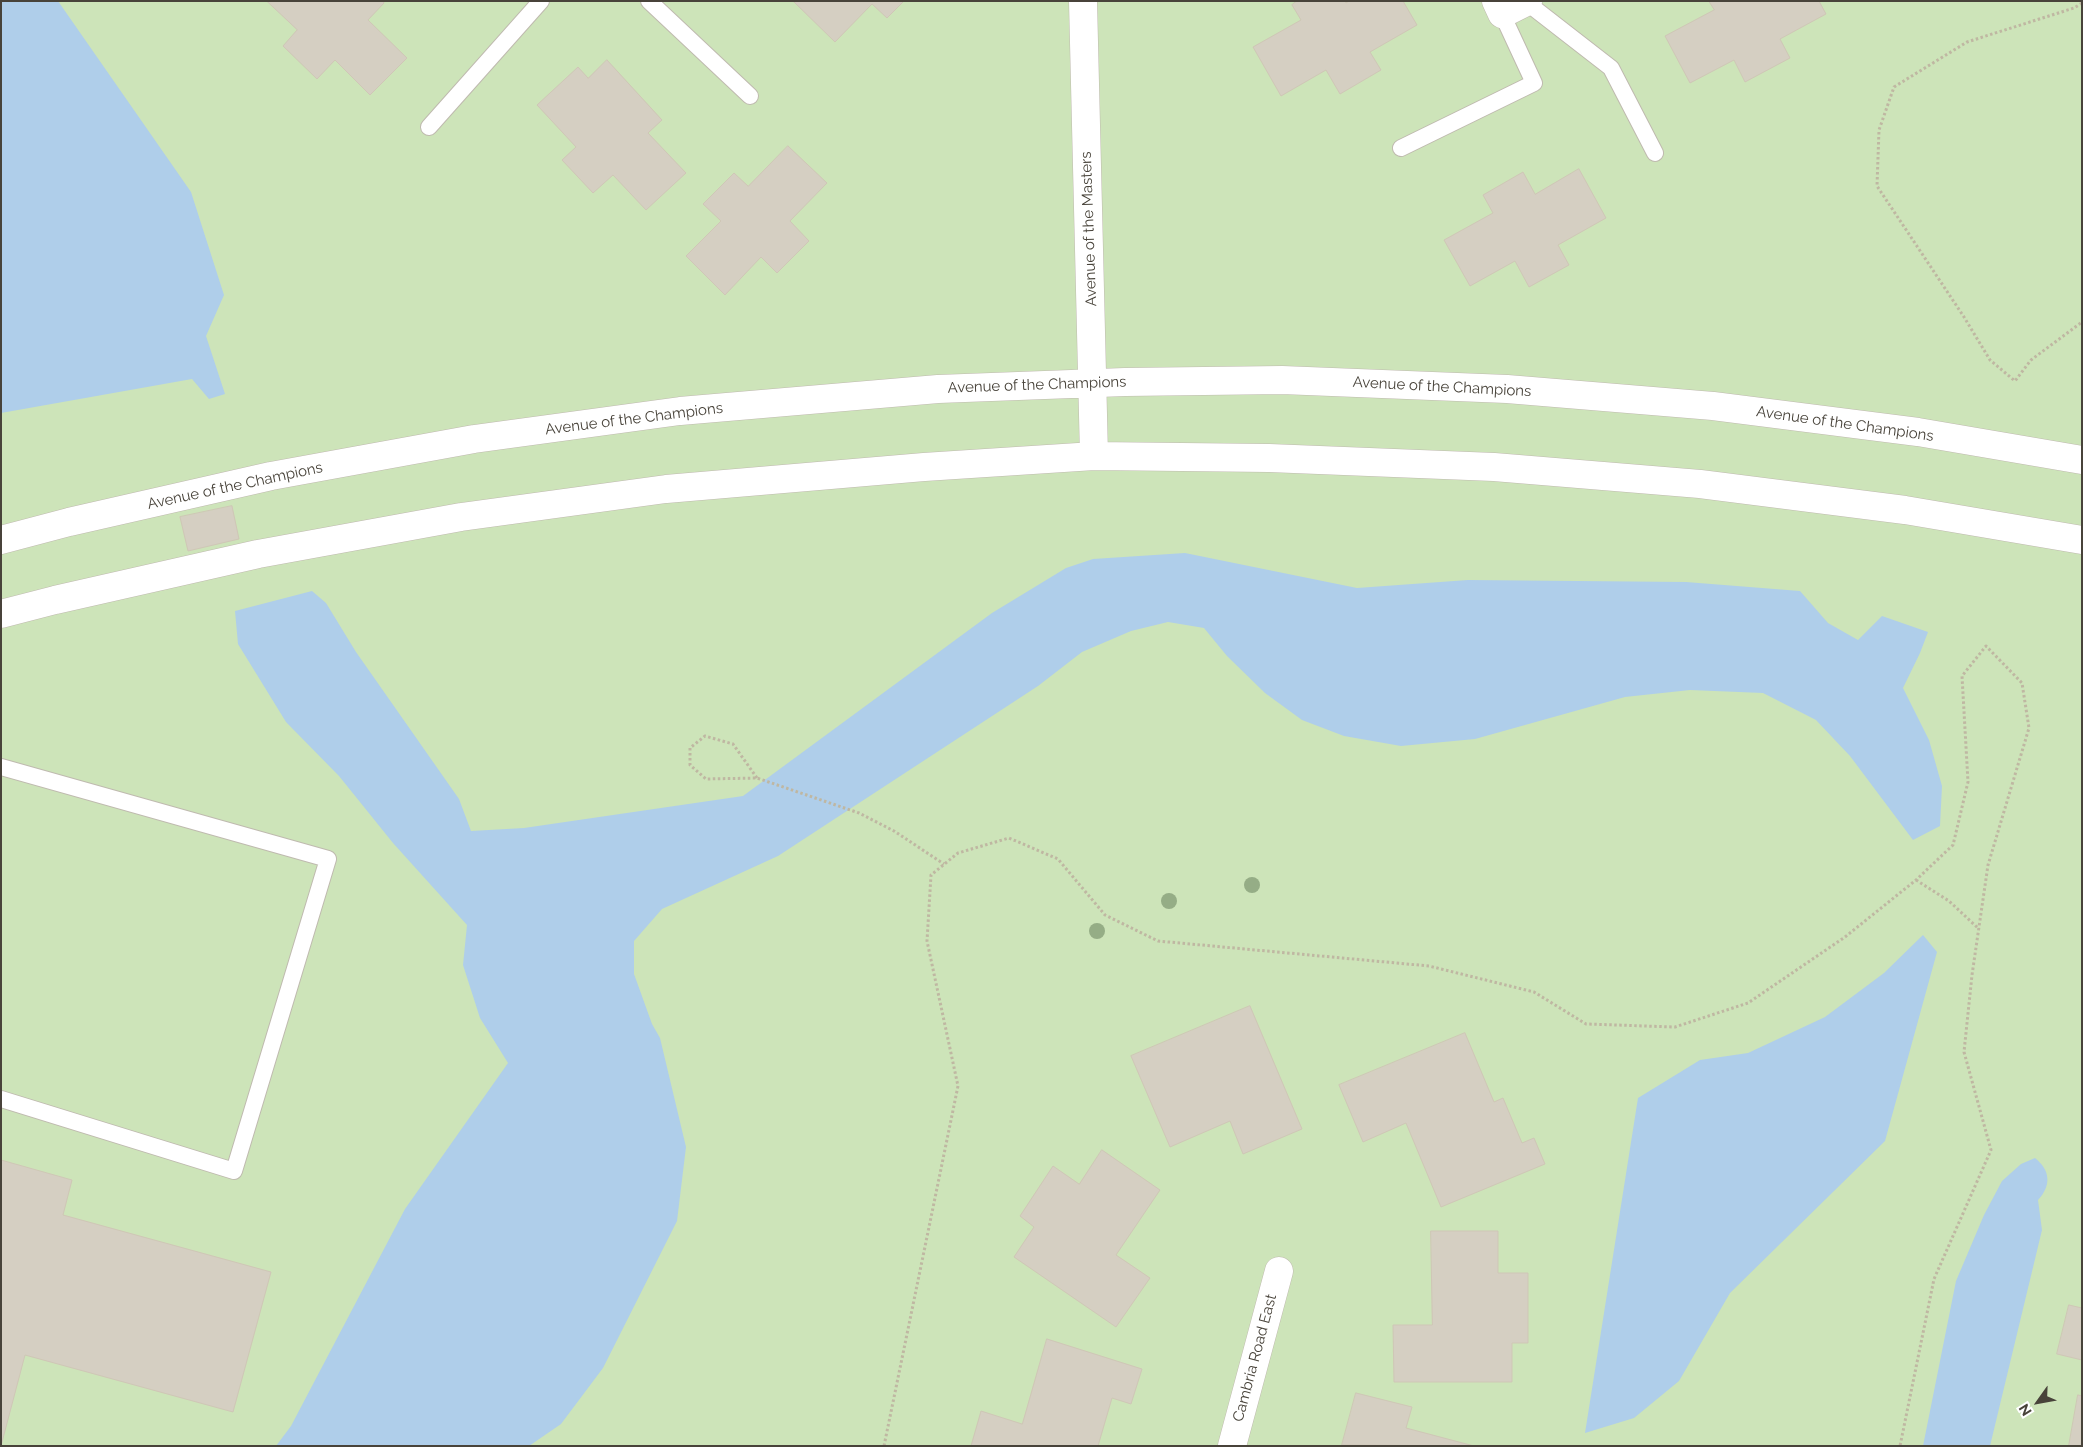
<!DOCTYPE html>
<style>
body{margin:0}
#map{position:relative;width:2083px;height:1447px;overflow:hidden;background:#f4f2ec;font-family:Raleway,sans-serif}
canvas{display:block}
.frame{position:absolute;inset:0;border:2px solid #48433a;pointer-events:none}
.north{position:absolute;left:2013px;top:1377px;width:50px;height:50px;-webkit-text-stroke:4px #fff;paint-order:stroke;rotate:238deg;font-size:14px;font-weight:700;line-height:20px;text-align:center;color:#48433a}
.north::after{content:'';display:block;margin:auto;width:18px;height:22px;background:#48433a;clip-path:polygon(50% 0,100% 100%,50% 72%,0 100%)}
</style>
<div id="map">
<canvas width="2083" height="1447"></canvas>
<div class="frame"></div>
<div class="north">N</div>
</div>
<script>
const ctx = document.querySelector('canvas').getContext('2d');
ctx.lineJoin = 'round';
function fill(path, color) { ctx.fillStyle = color; ctx.fill(path, 'evenodd'); }
function stroke(path, color, width, dash) { ctx.strokeStyle = color; ctx.lineWidth = width; ctx.lineCap = dash ? 'butt' : 'round'; ctx.setLineDash(dash || []); ctx.stroke(path); }
function label(font, color, halo, rows, align = 'center') {
  ctx.font = font + ' Raleway,sans-serif'; ctx.lineWidth = 5; ctx.setLineDash([]); ctx.textBaseline = 'middle'; ctx.strokeStyle = halo; ctx.fillStyle = color; for (const [text, x, y, turn = 0] of rows) {
    ctx.save(); ctx.translate(x, y); ctx.rotate((+turn || 0) * Math.PI / 180); ctx.textAlign = isNaN(turn) ? turn : align; if (halo) ctx.strokeText(text, 0, 0); ctx.fillText(text, 0, 0); ctx.restore();
  }
}
const green = new Path2D(`
 M1 1H2082V1446H1Z`);
const water = new Path2D(`
 M1 1H58L191 192 224 295 206 336 225 394 209 399 192 379 1 413Z
 M1185 553 1357 588 1468 580 1686 582 1800 591 1828 623 1858 640 1882 616 1928 632 1920 653 1903 688 1929 740 1942 786 1940 826 1913 840 1850 756 1816 720 1763 693 1690 690 1625 697 1475 739 1401 746 1344 736 1302 720 1265 693 1227 656 1204 628 1168 622 1131 631 1082 652 1038 686 778 856 662 909 634 941V974L652 1024 660 1038 686 1147 677 1221 603 1368 561 1424 529 1446H276L291 1426 405 1209 508 1063 480 1018 463 965 467 925 393 843 339 776 286 722 238 644 235 611 312 591 326 603 356 652 459 799 471 831 524 828 743 796 992 613 1066 568 1093 559Z
 M1923 935 1937 952 1885 1141 1730 1293 1679 1381 1634 1418 1585 1433 1638 1098 1700 1060 1748 1053 1825 1017 1884 973Z
 M2035 1158C2050 1170 2052 1185 2038 1200L2042 1230 1990 1446H1923L1956 1281 1984 1215 2002 1181 2021 1164Z`);
const building = new Path2D(`
 M267 1H383L384 3 368 20 407 58 370 95 335 60 317 79 283 46 297 30Z
 M795 1H904L887 18 872 4 835 42 794 2Z
 M1297 1H1345L1346 3 1349 1H1403L1417 25 1370 52 1381 70 1340 94 1326 70 1281 96 1253 47 1301 20 1292 5Z
 M1709 1H1819L1826 14 1780 39 1790 58 1745 82 1734 60 1690 83 1665 36 1714 10Z
 M607 60 662 120 648 133 686 173 646 210 613 175 593 193 562 160 576 147 537 105 578 67 588 78Z
 M788 146 827 183 790 221 809 241 777 273 761 257 725 295 686 256 721 221 703 204 734 173 748 186Z
 M1579 169 1606 218 1558 245 1569 265 1529 287 1515 261 1470 286 1444 240 1493 213 1483 195 1523 172 1535 194Z
 M232 506 239 539 188 551 180 517Z
 M1250 1006 1302 1129 1243 1154 1230 1121 1170 1147 1131 1056Z
 M1465 1033 1494 1102 1503 1098 1522 1143 1534 1138 1545 1164 1441 1207 1406 1123 1363 1142 1339 1085Z
 M1102 1150 1160 1190 1116 1255 1150 1278 1116 1327 1014 1257 1034 1227 1020 1216 1053 1166 1079 1184Z
 M1 1160 72 1180 63 1215 271 1272 233 1412 25 1355 1 1446Z
 M1431 1231H1498V1273H1528V1343H1512V1382H1394L1393 1325H1432Z
 M2069 1305 2082 1308V1360L2057 1354Z
 M1047 1339 1142 1369 1131 1404 1112 1398 1098 1446H971L981 1411 1022 1424Z
 M1356 1393 1412 1407 1406 1428 1474 1446 1342 1445Z
 M2078 1395 2082 1396V1446H2069Z`);
const path = new Path2D(`
 M2082 3 2074 8 1967 42 1894 87 1879 130 1877 186 1964 317 1990 360 2015 381 2031 360 2082 322
 M757 778 733 744 705 736 690 748V765L706 779 757 778 859 813 894 831 944 864
 M1916 880 1949 901 1979 929
 M884 1446 958 1086 927 941 931 875 958 853 1009 838 1058 859 1105 915 1158 941 1429 966 1534 992 1586 1024 1675 1027 1748 1003 1845 937 1916 880 1953 845 1968 782 1962 676 1986 646 2022 683 2029 728 1988 865 1972 975 1964 1052 1991 1150 1934 1279 1900 1446`);
const lane = new Path2D(`
 M649 1 750 96
 M1526 2 1611 68 1655 153
 M429 127 541 1
 M1401 148 1534 83 1502 14
 M1 767 328 859 234 1171 1 1099`);
const street = new Path2D(`
 M1083 1 1094 456
 M1496 1 1502 14 1528 1
 M1 540 69 522 271 476 474 439 680 411 938 389 1125 382 1282 380 1507 389 1713 406 1918 432 2082 460
 M1 614 55 600 258 554 461 517 666 489 924 467 1094 456 1269 458 1494 467 1700 484 1905 510 2082 540
 M1232 1446 1279 1271`);
const trees = [
 [1252,885],
 [1169,901],
 [1097,931]
];
const streetNames = [
 ["Avenue of the Masters",1089,229,-92],
 ["Avenue of the Champions",1037,385,-2],
 ["Avenue of the Champions",1442,387,3],
 ["Avenue of the Champions",634,419,-7],
 ["Avenue of the Champions",1845,424,8],
 ["Avenue of the Champions",235,486,-12],
 ["Cambria Road East",1255,1358,-75]
];
fill(green, '#cde4b9');
fill(water, '#afceea');
fill(building, '#d5cfc2');
stroke(building, '#cfc7b6', 1);
stroke(lane, '#bfbaaf', 18);
stroke(street, '#bfbaaf', 29);
stroke(path, '#bfb7a2', 3, [2.5, 2.5]);
stroke(lane, '#fff', 16);
stroke(street, '#fff', 28);
ctx.fillStyle = '#95ad86';
for (const [x, y] of trees) { ctx.beginPath(); ctx.arc(x, y, 8, 0, 2 * Math.PI); ctx.fill(); }
label('15px', '#48433a', '#fff', streetNames);
</script>
